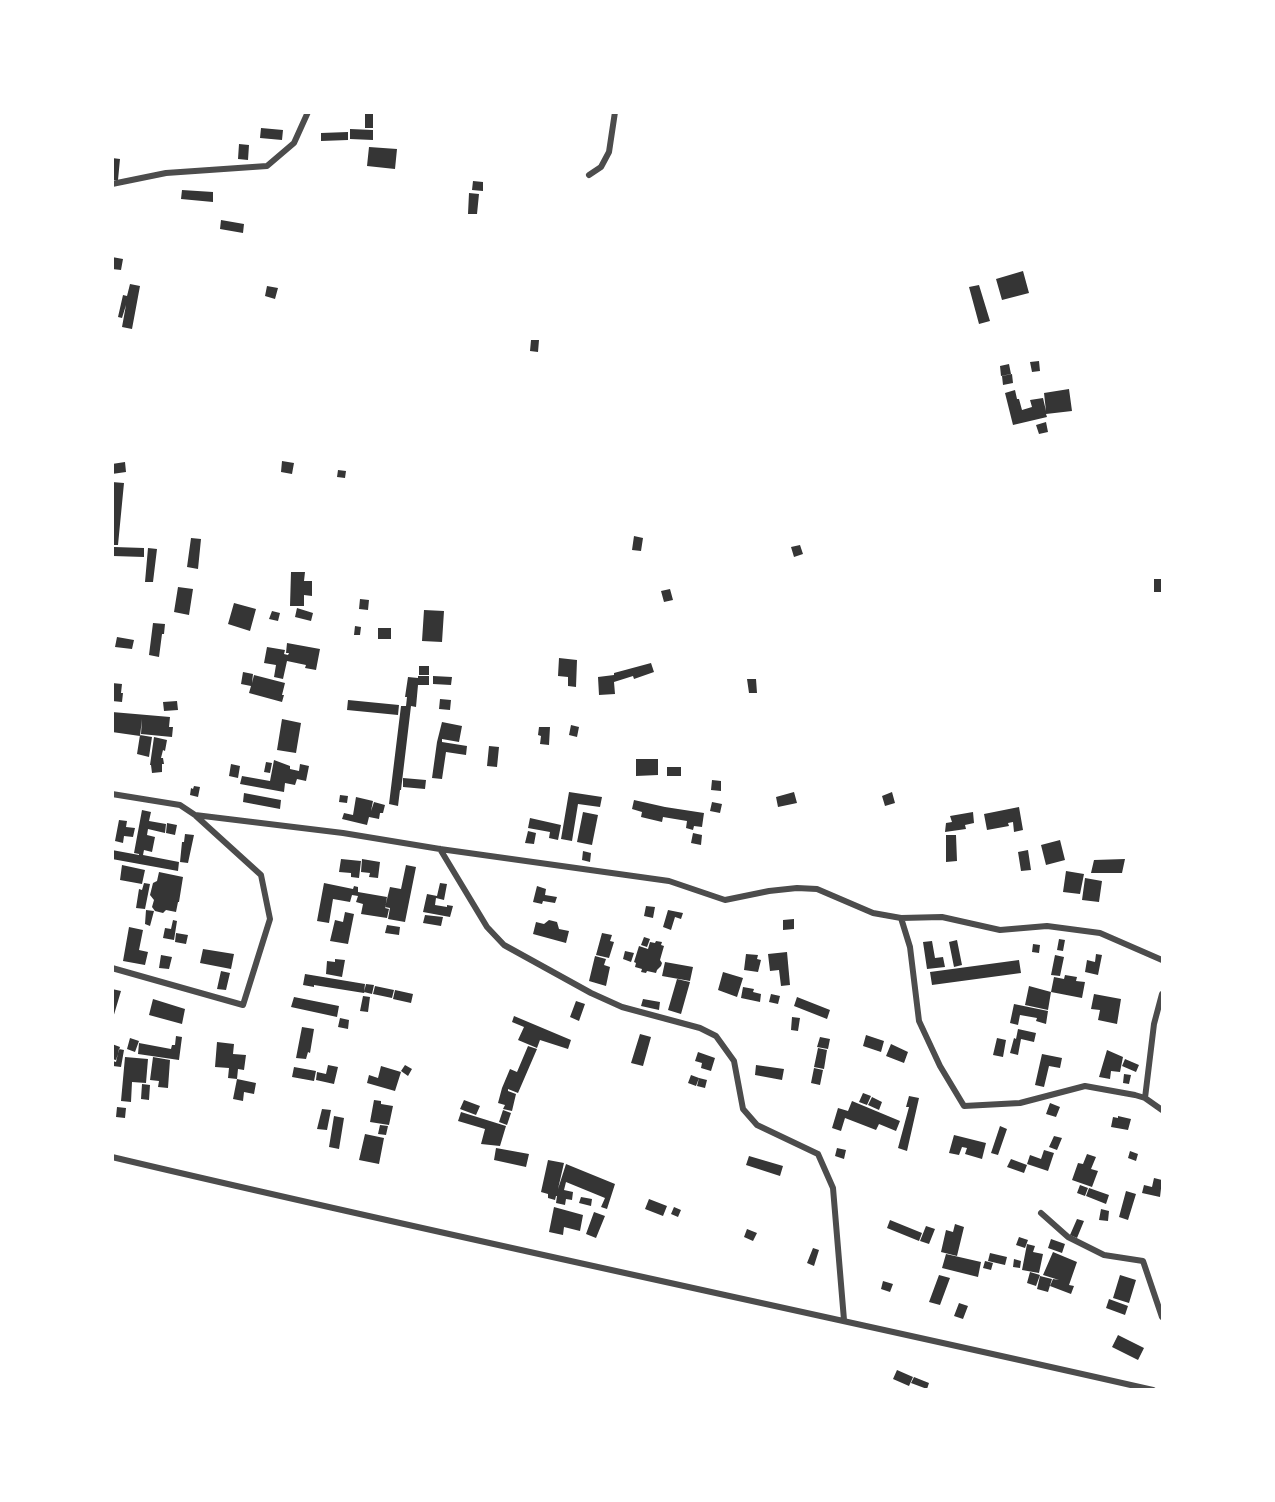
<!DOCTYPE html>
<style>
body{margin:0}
#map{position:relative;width:1275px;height:1502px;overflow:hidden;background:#fff;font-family:Cabin,sans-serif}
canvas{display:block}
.frame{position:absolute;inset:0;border:114px solid #fff;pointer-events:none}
</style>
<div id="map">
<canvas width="1275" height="1502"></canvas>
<div class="frame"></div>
</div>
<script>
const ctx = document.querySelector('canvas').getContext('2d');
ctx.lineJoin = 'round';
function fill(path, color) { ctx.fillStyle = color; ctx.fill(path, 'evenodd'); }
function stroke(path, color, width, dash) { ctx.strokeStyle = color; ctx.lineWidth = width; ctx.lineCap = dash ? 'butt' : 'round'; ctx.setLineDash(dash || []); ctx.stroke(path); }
const building = new Path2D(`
 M365 112H373V128H365Z
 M261 128 283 130 282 140 260 138Z
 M350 129 373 130V140L350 139Z
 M348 132V140L321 141V133Z
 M239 144 249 145 248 160 238 159Z
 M369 147 397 149 395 169 367 166Z
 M112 158 120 159 118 180H112Z
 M473 181 483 182V191L472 190Z
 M182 190 213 192V202L181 199Z
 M469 193 479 194 477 214H468Z
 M221 220 244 224 243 233 220 229Z
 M112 257 123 259 121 270 112 269Z
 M1023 271 1029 293 1002 300 996 279Z
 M130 284 140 286 132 329 122 327 126 305 122 318 118 317 123 295 127 296Z
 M979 285 990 321 979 324 969 287Z
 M267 286 278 288 275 299 265 296Z
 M531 340H539L538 352 530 351Z
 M1039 361 1040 371 1032 372 1030 362Z
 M1009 364 1011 374 1001 376 1000 366Z
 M1012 374 1013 383 1003 385 1002 376Z
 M1069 389 1072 411 1046 414 1047 417 1013 425 1005 393 1015 390 1017 399H1019L1022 410 1032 407 1030 400 1043 398 1046 411 1044 393Z
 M1046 422 1048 432 1039 434 1036 425Z
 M282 461 294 463 292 474 281 472Z
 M125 462 126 472 112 474V464Z
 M338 470 346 471 345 478 337 477Z
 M112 482 124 483 118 545H112Z
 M634 536 643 538 641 551 632 550Z
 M191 538 201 539 198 569 187 567Z
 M800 545 803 554 794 557 791 547Z
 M114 547 144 548V557L113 556Z
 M148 548 157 549 153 582H145Z
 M291 572H305L304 581H312V596L304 595V606H290Z
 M1154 579H1161V592H1154Z
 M178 587 193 589 189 615 174 612Z
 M670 589 673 600 664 602 661 591Z
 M360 599 369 600 368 610 359 609Z
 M234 603 256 609 250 631 228 624Z
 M297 608 313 613 311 621 295 617Z
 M424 610 444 611 442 642 422 641Z
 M272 611 280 613 278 621 269 619Z
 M153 623 165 624 164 634H162L159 657 149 655Z
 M355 626 361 627 360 635H354Z
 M378 628H391V639H378Z
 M117 637 134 640 132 649 115 647Z
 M287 643 320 649 316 670 305 668 306 665 287 661 283 679 274 677 276 665 264 663 267 647 285 650 284 654 288 655 289 653H286Z
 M559 658 577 660 576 687 568 686V677L558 676Z
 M651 663 654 672 634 679 633 676 614 682 615 694 599 695 598 677 614 675V673Z
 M419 666H429V675H419Z
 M243 672 253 674 252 683 254 675 285 683 282 695H284L282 702 249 693 251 686 241 684Z
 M418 676H429V685H418L416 707 411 706 401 790H400L398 806 389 804 401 706H406L407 697H405L408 677 418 678Z
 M433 676 452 677 451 685 433 684Z
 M747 679H756L757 693H749Z
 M112 683 122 684 121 693H123L122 702 112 701Z
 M440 699 451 700 450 710 439 709Z
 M348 700 399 705 398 715 347 710Z
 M177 701 178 710 164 711 163 702Z
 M112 712 170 717 169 727H173L172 737 141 734 142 719 140 736 112 732Z
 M282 719 301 723 296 753 277 750Z
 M442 722 462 726 459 742 442 739V742L467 746 466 755 446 752 442 779 432 778 437 742Z
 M571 725 579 727 577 737 569 735Z
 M539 727H550L549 745 540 744 541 736 538 735Z
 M140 735 152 737 149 757 137 754Z
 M154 737 167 740 165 751 163 750 161 758H163L164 764H162V772L152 773 151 765H150Z
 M489 746 499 747 497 767 487 766Z
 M636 759H658V775L636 776Z
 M274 760 290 766V769L299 771 300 764 309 766 306 781 297 779 295 785 285 783 284 792 240 784 242 776 270 781Z
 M266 762 272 763 270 773 264 772Z
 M231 764 240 766 238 778 229 776Z
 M667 767H681V776H667Z
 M403 778 426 780 425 789 403 787Z
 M712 780 721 781V791L711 790Z
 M194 786 200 787 198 797 190 795 191 788 193 789Z
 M569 792 602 797 600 807 578 804 572 841 561 839Z
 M794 792 797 803 778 807 776 797Z
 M892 792 895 803 885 806 882 796Z
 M244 793 281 800 280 809 243 802Z
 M340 795 348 796 347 803 339 802Z
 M356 797 373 801 371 811 374 802 385 805 383 813H380L379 819 369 817 367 825 342 819 344 813 353 815Z
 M634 800 665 807 704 813 702 827 694 826 693 830 686 828 687 821 663 817 662 822 641 817 642 812 632 809Z
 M712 802 722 804 720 813 710 811Z
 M1019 807 1023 830 1014 832 1013 822 1008 823 1009 826 987 830 984 814Z
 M142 810 151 812 149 821 166 824 165 833 148 829 147 835 155 837 152 852 144 850 143 855 179 862 178 871 112 859V850L139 855V854L134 853Z
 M583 812 598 815 592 845 577 842Z
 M973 812 974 823 965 825 966 829 945 832 946 823 952 822 950 816Z
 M530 818 561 825 558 840 549 838 550 832 528 828Z
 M119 820 127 821 126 827 135 828 133 837 124 836 123 843 115 841Z
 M167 823 177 825 175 835 166 833Z
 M528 831 536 833 534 844 525 843Z
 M693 833 702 835 701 845 691 843Z
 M185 834 194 835 188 863 180 862 182 842H184Z
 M946 835H956L957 861 946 862Z
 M1060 840 1065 860 1046 865 1041 845Z
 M1028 850 1031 870 1021 871 1018 852Z
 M583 851 591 853 590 862 582 860Z
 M341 859 361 861 359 878 351 877V873L339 872Z
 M362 859 380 862 378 878 369 877 370 873 361 872Z
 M1125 859 1122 873H1091L1094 860Z
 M122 865 145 870 142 884 120 880Z
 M406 865 416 867 405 922 388 919 390 908 385 907 390 887 401 889Z
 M1066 871 1084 874 1080 894 1063 892Z
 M159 872 183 877 179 902H178L176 912 166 910 163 913 155 911 152 907 154 900 150 895 153 883 157 881Z
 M1085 878 1102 881 1099 902 1082 900Z
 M144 883 150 884 145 909 136 908 139 889 142 890Z
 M324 883 353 889 354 886 358 887V892L387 897 385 908 389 909 387 918 361 914 363 904 356 902 358 896 352 895 350 902 333 899 329 923 317 921Z
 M440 883 447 884 444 900 436 898 435 905 447 907V905L453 906 450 917 423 912 427 894 437 896Z
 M537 886 546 889 545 895 557 897 555 903 543 901 542 904 533 902Z
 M646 906 655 907 653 918 644 916Z
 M146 910 154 911 150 926 145 924Z
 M668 910 683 913 681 919 675 917 671 930 663 927Z
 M345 912 354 914 348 944 330 941 335 920 343 922Z
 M425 915 443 917 441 926 423 923Z
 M794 919V929L783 930V920Z
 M173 920 177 921 174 940 163 938 165 928 171 929Z
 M549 920 557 922 559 929 569 931 566 943 533 934 536 922 544 924Z
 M387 925 400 927 399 935 385 933Z
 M129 927 143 930 139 950 148 952 145 965 123 961Z
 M176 933 188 935 186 944 175 942Z
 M602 933 612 935 610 941 614 942 609 958 596 955Z
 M644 937 650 939 647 947 641 945Z
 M1059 939 1065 940 1063 951 1057 950Z
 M957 940 962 965 954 967 949 942Z
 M656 941 662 942 661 945 664 946 660 960 662 963 661 966 657 970 656 973 647 971 646 973 641 972 642 969 635 967 636 963 634 962 639 946 648 949 650 942 655 943Z
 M932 941 935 958 943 957 945 967 927 969 923 942Z
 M1033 944 1040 945 1039 953 1032 952Z
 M203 949 234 954 231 969 200 963Z
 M625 951 634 953 631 962 623 959Z
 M787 952 790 985 781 986 779 970 770 971 768 954Z
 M746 954 758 955 757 959 761 960 758 972 744 970Z
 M1096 954 1102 955 1098 975 1085 972 1087 960 1095 962Z
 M161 955 172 957 169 969 159 968Z
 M1055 955 1064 957 1060 976 1051 975Z
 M595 956 606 959 604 965 610 967 606 986 589 981Z
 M335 959 345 960 342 977 326 974 327 961 335 962Z
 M1019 960 1021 973 932 985 930 972Z
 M665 962 693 967 690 981 662 976Z
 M221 971 230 973 226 990 217 989Z
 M723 972 743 978 737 997 718 990Z
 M305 974 365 984 364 993 314 985V987L303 985Z
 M1065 975 1077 977 1076 981 1085 982 1082 998 1051 992 1054 977 1064 979Z
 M677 979 690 982 681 1014 668 1010Z
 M366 984 374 985 372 994 364 992Z
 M375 986 394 990 392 998 373 994Z
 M1029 986 1051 992 1048 1010 1025 1005Z
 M743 987 754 989 753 992 761 994 760 1002 741 998Z
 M112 989 121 991 113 1018H112Z
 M395 990 413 994 411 1003 393 999Z
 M771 994 780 996 778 1004 769 1002Z
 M1094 994 1121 999 1117 1024 1098 1020 1100 1010 1091 1009Z
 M363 996 370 997 368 1012 360 1011Z
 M294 997 339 1006 337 1017 291 1007Z
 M797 997 830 1010 827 1019 794 1006Z
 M153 999 185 1009 182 1024 149 1015Z
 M643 999 660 1002 659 1010 641 1006Z
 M576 1001 585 1004 579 1021 570 1017Z
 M1014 1004 1048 1011 1046 1024 1036 1021 1037 1018 1020 1015 1018 1025 1010 1023Z
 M514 1016 571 1040 568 1049 540 1040 537 1048 518 1040 524 1027 512 1022Z
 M792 1017 800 1018 798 1031 791 1030Z
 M340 1018 349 1020 348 1029 338 1027Z
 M302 1027 314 1029 310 1053 308 1052 306 1059 296 1058Z
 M1018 1029 1036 1033 1034 1042 1021 1039 1018 1055 1010 1053 1014 1038 1016 1039Z
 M640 1034 651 1037 643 1066 631 1063Z
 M866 1035 884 1041 881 1052 863 1046Z
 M176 1036 182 1037 179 1060 138 1054 139 1043 171 1049 172 1045H175Z
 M820 1037 830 1039 828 1049 817 1047Z
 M130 1038 139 1041 135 1052 127 1049Z
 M997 1038 1006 1040 1003 1057 993 1055Z
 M217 1042 234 1044 233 1054 246 1055 244 1070 238 1069 237 1079 228 1078 229 1068 215 1067Z
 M112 1044 120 1047 116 1060 112 1059Z
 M891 1044 908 1052 904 1063 886 1056Z
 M528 1046 537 1049 518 1093 508 1089V1091L516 1094 512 1111 503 1109 505 1105 498 1103 502 1088 510 1069 517 1072Z
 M818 1048 827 1050 824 1069 814 1067Z
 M119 1049 124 1050 121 1067 113 1066V1061L116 1062Z
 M1107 1050 1123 1057 1120 1072 1111 1071 1110 1079 1099 1077Z
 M698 1052 715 1058 711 1071 701 1068 702 1063 695 1061Z
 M1042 1054 1062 1058 1060 1068 1049 1066 1044 1087 1035 1085Z
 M125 1057 148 1059 146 1083 132 1082 131 1102 121 1101Z
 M153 1057 170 1060 168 1088 158 1087 159 1081 150 1080Z
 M1125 1059 1139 1065 1136 1072 1122 1066Z
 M328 1065 338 1067 334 1084 316 1080 317 1072 326 1074Z
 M405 1065 412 1069 408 1076 401 1071Z
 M756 1065 784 1069 782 1080 755 1075Z
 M381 1066 401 1072 395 1091 367 1083 369 1075 378 1078Z
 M294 1067 316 1071 314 1081 292 1077Z
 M814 1068 823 1070 820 1085 811 1083Z
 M1124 1074 1131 1075 1129 1084 1123 1083Z
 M691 1075 699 1078 696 1086 688 1083Z
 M699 1078 707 1080 705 1088 697 1086Z
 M237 1079 256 1083 254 1094 244 1092 243 1101 233 1099Z
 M142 1084 150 1085 149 1100 141 1099Z
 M863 1093 871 1096 867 1105 859 1102Z
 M909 1096 919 1098 907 1151 898 1148 909 1107H906Z
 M872 1097 882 1102 879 1110 868 1105Z
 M374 1100 381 1101V1104L393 1106 389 1125 370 1122Z
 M464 1100 480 1106 476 1115 460 1109Z
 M852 1101 900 1121 896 1131 879 1124 876 1130 845 1118 841 1131 832 1128 838 1108 848 1111Z
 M1050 1103 1060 1107 1056 1117 1046 1114Z
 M117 1107 126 1108 125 1118 116 1117Z
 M322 1109 331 1110 327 1130 317 1129Z
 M503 1110 511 1113 507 1125 499 1122Z
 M461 1112 506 1126 500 1146 481 1144 485 1129 458 1121Z
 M334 1116 344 1118 339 1149 329 1147Z
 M1118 1116 1131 1119 1128 1130 1111 1127 1113 1117 1118 1118Z
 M380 1125 388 1126 386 1135 378 1134Z
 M1000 1126 1007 1129 998 1155 991 1153Z
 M365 1134 384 1138 379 1164 359 1160Z
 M954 1135 986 1143 982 1159 965 1154 967 1148 962 1147 959 1155 949 1153Z
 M1054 1136 1062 1138 1057 1150 1049 1147Z
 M496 1148 529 1154 526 1167 494 1160Z
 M837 1148 846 1150 844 1159 835 1156Z
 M1044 1150 1054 1153 1048 1171 1027 1164 1030 1155 1041 1159Z
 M1130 1151 1138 1154 1136 1161 1128 1158Z
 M1087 1154 1096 1157 1091 1169 1098 1171 1092 1187 1072 1180 1078 1163 1083 1164Z
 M749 1156 783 1166 780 1176 746 1165Z
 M1011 1159 1027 1165 1024 1173 1007 1167Z
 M548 1160 564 1163 558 1189 566 1164 615 1184 607 1209 601 1207 605 1198 566 1182 564 1190 573 1192 572 1200 566 1199 565 1205 556 1203 557 1196H556L555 1200 548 1198V1194L541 1192Z
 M1154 1178 1162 1180 1160 1197 1142 1193 1144 1185 1152 1187Z
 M1080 1185 1088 1188 1085 1196 1077 1193Z
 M1089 1188 1109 1195 1106 1204 1086 1196Z
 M1126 1191 1136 1194 1128 1220 1119 1217Z
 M581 1197 592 1199 591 1206 579 1203Z
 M649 1199 667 1206 663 1216 645 1209Z
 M554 1207 583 1215 580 1231 564 1227 563 1235 549 1232Z
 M674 1207 681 1210 678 1217 671 1214Z
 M1101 1209 1109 1211 1108 1221 1099 1220Z
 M594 1212 605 1216 596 1238 586 1234Z
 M1077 1219 1084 1221 1077 1238 1070 1235Z
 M890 1220 922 1233 919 1241 887 1228Z
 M955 1224 964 1227 957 1256 941 1252 946 1230 953 1232Z
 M926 1226 935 1229 929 1244 920 1241Z
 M747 1229 757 1233 753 1241 744 1237Z
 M1019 1237 1028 1240 1025 1248 1016 1245Z
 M1051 1239 1065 1244 1062 1253 1048 1248Z
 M1027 1244 1035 1246 1033 1252 1043 1254 1039 1273 1022 1270Z
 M813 1248 819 1250 814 1266 807 1263Z
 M1053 1252 1077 1262 1069 1285 1074 1286 1071 1294 1050 1286 1053 1279 1059 1280 1043 1275Z
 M990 1253 1007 1257 1005 1265 988 1261Z
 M946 1254 981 1262 978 1277 942 1268Z
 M1014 1259 1021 1261 1020 1268 1013 1267Z
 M985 1261 993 1263 991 1270 983 1268Z
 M1030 1272 1040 1275 1036 1286 1027 1283Z
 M939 1275 950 1278 940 1305 929 1302Z
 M1120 1275 1136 1280 1129 1303 1113 1298Z
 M1040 1276 1052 1279 1048 1292 1037 1289Z
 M883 1281 893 1284 890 1292 881 1289Z
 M1109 1299 1128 1306 1125 1315 1106 1308Z
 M959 1303 968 1306 963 1319 954 1316Z
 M1118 1335 1144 1348 1138 1360 1112 1347Z
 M897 1370 913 1377 909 1386 893 1379Z
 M914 1377 929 1383 927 1389 911 1383Z`);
const minor = new Path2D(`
 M589 175 601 167 609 152 615 112
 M112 184 166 173 267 166 294 143 308 112
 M112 794 180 805 195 815 343 833 440 849 669 881 725 900 769 891 797 888 817 889 873 913 901 918 942 917 1000 930 1047 926 1100 933 1162 960
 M440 849 487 927 504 945 591 993 622 1007 700 1028 716 1036 734 1061 743 1109 757 1125 818 1154 833 1188 844 1320
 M901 918 910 947 919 1021 940 1066 964 1106 1020 1103 1085 1086 1135 1095 1145 1098
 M112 968 243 1005 270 919 261 875 196 816
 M1162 994 1154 1024 1145 1098 1162 1110
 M112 1157C458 1239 806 1311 1153 1390
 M1041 1213 1068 1237 1104 1255 1143 1261 1162 1317`);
fill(building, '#353535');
stroke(minor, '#4c4c4c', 6);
</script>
